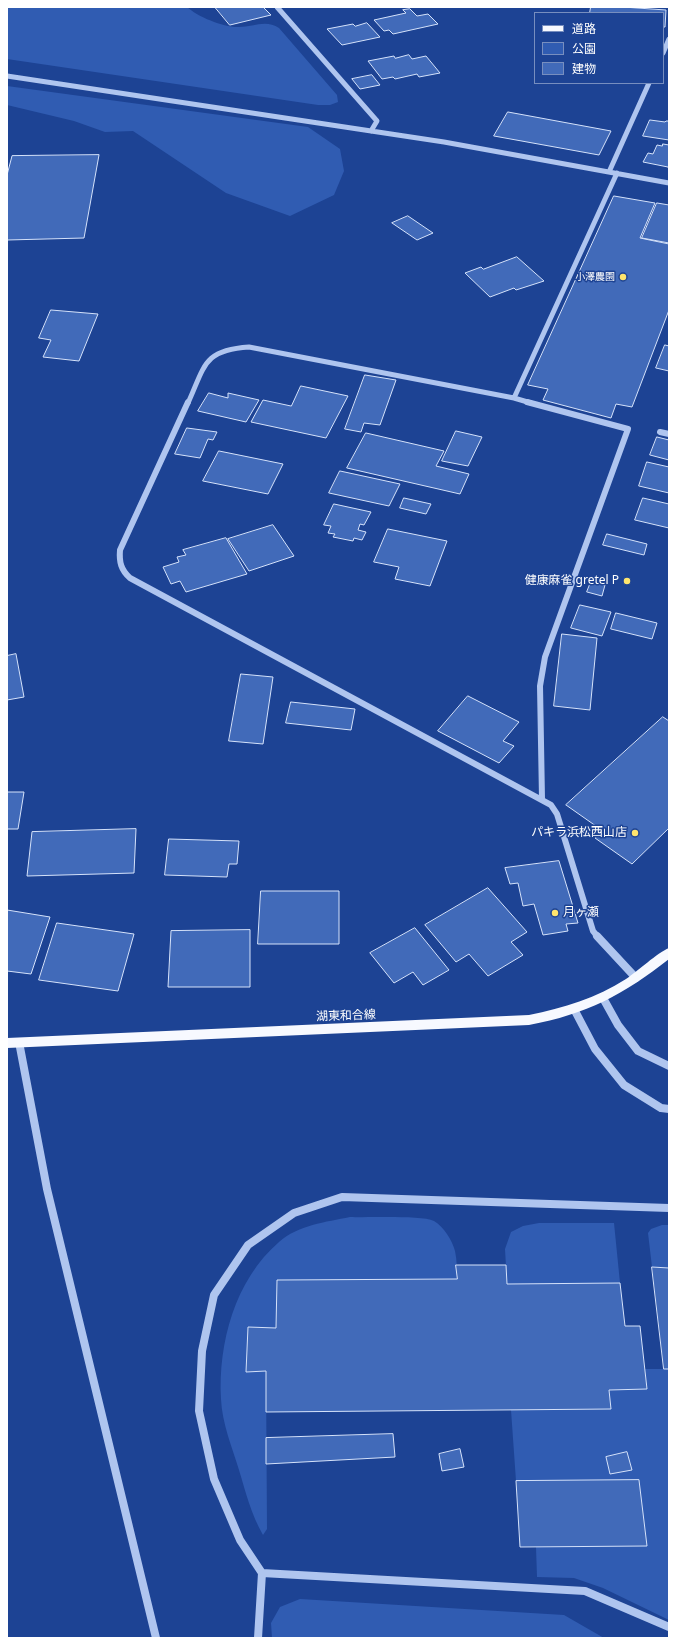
<!DOCTYPE html>
<meta charset="utf-8">
<style>
body{margin:0}
#map{position:relative;width:676px;height:1645px;overflow:hidden;background:#1d4394;font-family:"Noto Sans","Noto Sans JP",sans-serif}
canvas{display:block}
.frame{position:absolute;inset:0;border:8px solid #fff;pointer-events:none}
.legend{position:absolute;left:534px;top:12px;width:130px;height:72px;box-sizing:border-box;background:#1d4394;border:1px solid #778ebf;margin:0;padding:5px 7px;list-style:none;font-size:12px;color:#fff}
.legend li{display:flex;align-items:center;gap:8px;height:20px}
.legend b{width:20px;border:1px solid #778ebf}
</style>
<div id="map">
<canvas width="676" height="1645"></canvas>
<div class="frame"></div>
<ul class="legend">
<li><b style="height:5px;background:#f7f9ff"></b>道路</li>
<li><b style="height:11px;background:#305cb2"></b>公園</li>
<li><b style="height:11px;background:#416ab9"></b>建物</li>
</ul>
</div>
<script>
const ctx = document.querySelector('canvas').getContext('2d');
ctx.lineJoin = 'round';
function fill(path, color) { ctx.fillStyle = color; ctx.fill(path, 'evenodd'); }
function stroke(path, color, width, dash) { ctx.strokeStyle = color; ctx.lineWidth = width; ctx.lineCap = dash ? 'butt' : 'round'; ctx.setLineDash(dash || []); ctx.stroke(path); }
function label(font, color, halo, rows, align = 'center') {
  ctx.font = font + ' "Noto Sans","Noto Sans JP",sans-serif'; ctx.lineWidth = 3; ctx.setLineDash([]); ctx.textBaseline = 'middle'; ctx.strokeStyle = halo; ctx.fillStyle = color; for (const [text, x, y, turn = 0] of rows) {
    ctx.save(); ctx.translate(x, y); ctx.rotate((+turn || 0) * Math.PI / 180); ctx.textAlign = isNaN(turn) ? turn : align; if (halo) ctx.strokeText(text, 0, 0); ctx.fillText(text, 0, 0); ctx.restore();
  }
}
const green = new Path2D(`
 M7 7H187C198 17 225 28 239 27 253 27 266 19 279 28L337 95 338 102 330 105H318L7 59Z
 M7 86 308 127 340 149 344 171 334 195 290 216 226 193 133 131 105 132 74 121 7 105Z
 M350 1217C368 1218 420 1215 434 1221 444 1227 452 1240 455 1251 457 1260 457 1270 457 1279L277 1281 276 1328H248L246 1372 266 1371 267 1529 263 1535C251 1514 246 1493 239 1470 232 1447 222 1423 221 1399 218 1343 235 1280 279 1242 298 1225 326 1222 350 1217Z
 M539 1223H614L620 1283 507 1284 505 1249 511 1232 523 1226Z
 M662 1225H669V1268L652 1267 648 1233 651 1229Z
 M645 1369H669V1620L603 1588 574 1578 537 1577 536 1547 647 1546 639 1481H516L511 1410 611 1409 609 1390 647 1389Z
 M300 1599 564 1615 604 1638H272L271 1623 280 1607Z`);
const building = new Path2D(`
 M215 7H263L271 15 230 25Z
 M591 7H623L666 10 665 27H663V13H590Z
 M410 9 417 16 428 14 438 24 393 34 389 30 384 31 374 20 406 13 403 10Z
 M367 23 380 37 342 45 327 29 353 24 355 26Z
 M409 55 412 59 426 56 440 73 419 77 417 74 395 79 393 77 382 79 368 61 394 56 395 58Z
 M372 75 380 85 360 89 352 79Z
 M508 112 611 131 599 155 494 136Z
 M650 120 665 122 666 121H669V140L643 136Z
 M663 144 669 145V169L668 167 643 162 648 153 653 154 657 145 662 146Z
 M99 155 84 238 7 240V175L12 156Z
 M614 196 655 203 640 238 669 244V310L632 407 616 404 611 418 543 400 548 389 528 385Z
 M657 203 669 205V243L642 238Z
 M408 216 433 233 417 240 392 223Z
 M517 257 544 281 516 290 514 288 490 297 465 273 481 267 483 269Z
 M51 310 98 314 79 361 43 357 51 340 39 338Z
 M665 345 669 346V371L656 368Z
 M365 375 396 380 380 425 364 423 361 432 345 429Z
 M301 386 348 396 326 438 251 422 263 400 291 406Z
 M209 393 228 398V393L259 400 246 422 198 411Z
 M187 428 217 432 213 440 208 439 200 458 175 454Z
 M456 431 482 437 468 466 442 461Z
 M366 433 444 451 436 466 469 474 460 494 347 468Z
 M657 437 669 440V460L650 455Z
 M219 451 283 464 268 494 203 481Z
 M647 462 669 467V493L639 486Z
 M340 471 400 484 389 506 329 493Z
 M404 498 431 504 426 514 400 508Z
 M643 498 669 504V528L635 520Z
 M334 504 371 512 364 525 360 524 358 530 366 532 362 540 354 538 353 541 333 537 335 534 328 533 331 526 324 525Z
 M273 525 294 556 249 571 228 539Z
 M388 529 447 541 430 586 395 579 399 567 374 562Z
 M607 534 647 544 644 555 603 545Z
 M226 538 247 574 186 592 180 581 171 584 163 567 179 562 177 557 186 555 183 550Z
 M591 582 605 585 602 596 587 592Z
 M580 605 611 612 602 636 571 628Z
 M616 613 657 623 652 639 611 629Z
 M562 634 597 638 590 710 554 706Z
 M16 654 24 697 7 700V656Z
 M241 674 273 677 263 744 229 741Z
 M468 696 519 722 503 741 514 746 499 763 438 731Z
 M291 702 355 709 351 730 286 723Z
 M663 717 669 721V828L632 864 595 838 603 831 566 805Z
 M7 792H24L18 829H7Z
 M136 829 134 873 27 876 32 832Z
 M169 839 239 841 237 864H229L227 877 165 875Z
 M559 861 578 923 566 924 568 931 543 935 534 904 523 906 518 883 510 884 505 868Z
 M488 888 527 932 511 942 523 955 488 976 469 954 456 962 425 925Z
 M261 891H339V944H258Z
 M7 910 50 917 31 974 7 971Z
 M57 923 134 934 118 991 39 980Z
 M415 928 449 970 423 985 413 972 394 983 370 953Z
 M250 930V987H168L171 931Z
 M456 1265H506L507 1284 620 1283 625 1326H640L647 1389 609 1390 611 1409 266 1412V1371L246 1372 248 1327 276 1328 277 1280 457 1279Z
 M652 1267 669 1268V1369H664Z
 M393 1434 395 1457 266 1464V1438Z
 M460 1449 464 1467 442 1471 439 1454Z
 M627 1452 632 1470 610 1474 606 1457Z
 M639 1480 647 1546 520 1547 516 1481Z`);
const minorFar2 = new Path2D(`
 M277 7 377 121 371 131
 M663 53 669 39
 M7 76 444 142 669 183
 M609 172 649 83
 M188 403C205 366 203 350 249 347L514 398
 M531 403 514 398 617 173`);
const minorFar1 = new Path2D(`
 M188 402 120 550C119 562 121 570 130 578L551 805 557 814 593 931 598 937
 M527 402 628 429 545 657 540 686 542 799
 M660 432 669 434`);
const minor = new Path2D(`
 M597 936 636 978
 M603 998 618 1025 638 1051 669 1066
 M574 1009 595 1049 624 1085 661 1108 669 1109
 M19 1042 47 1189 156 1638
 M669 1208 342 1197 294 1213 248 1245 214 1295 202 1351 199 1411 214 1479 240 1540 262 1573 585 1591 669 1627
 M258 1638 262 1573`);
const major = new Path2D(`
 M669 948V959C623 995 587 1014 529 1025L7 1048V1038L529 1015C564 1008 596 998 626 979 638 971 657 953 669 948Z`);
const markers = [
 [623,277,4,"#fee56e"],
 [627,581,4,"#fee56e"],
 [635,833,4,"#fee56e"],
 [555,913,4,"#fee56e"]
];
const farPoinames = [
 ["小澤農園",615,277]
];
const poiNames = [
 ["健康麻雀 gretel P",619,581],
 ["パキラ浜松西山店",627,833],
 ["月ヶ瀬",563,913,"left"]
];
const streetNames = [
 ["湖東和合線",346,1016,-2]
];
fill(green, '#305cb2');
fill(building, '#416ab9');
stroke(building, '#d5e2fa', 1);
stroke(minorFar2, '#afc5ef', 5);
stroke(minorFar1, '#afc5ef', 6);
stroke(minor, '#afc5ef', 8);
fill(major, '#f7f9ff');
for (const [x, y, r, color] of markers) { const dot = new Path2D(); dot.arc(x, y, r, 0, 2 * Math.PI); ctx.fillStyle = color; ctx.fill(dot); stroke(dot, '#1d4394', 1.5); }
label('10px', '#fff', '#1d4394', farPoinames, 'right');
label('12px', '#fff', '#1d4394', poiNames, 'right');
label('12px', '#fff', '#1d4394', streetNames);
</script>
